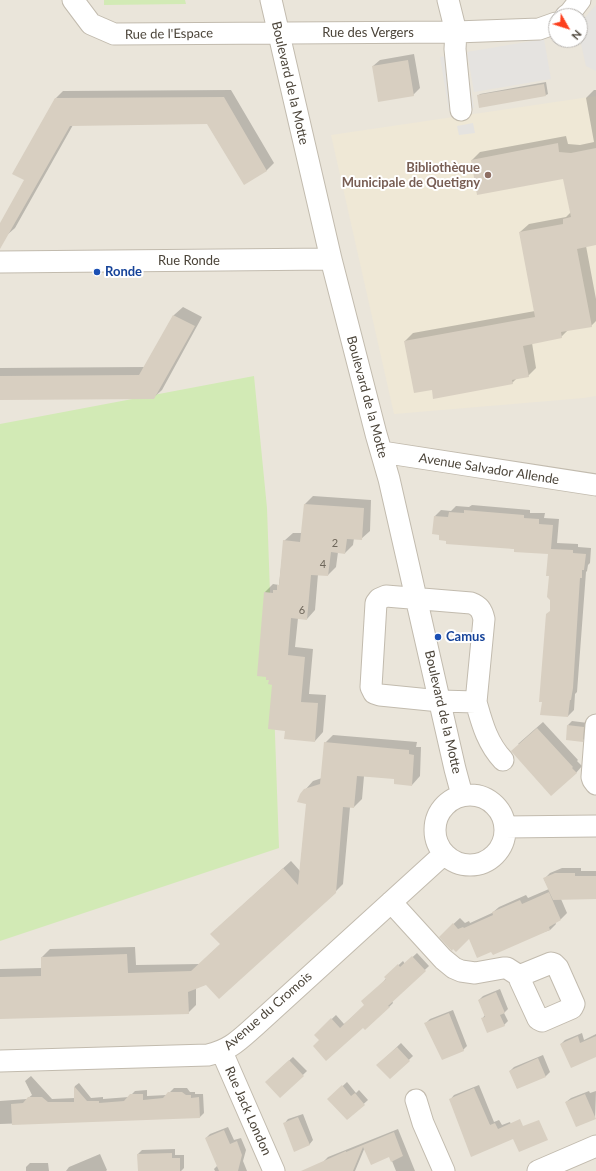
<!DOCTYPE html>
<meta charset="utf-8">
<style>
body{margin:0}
#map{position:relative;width:596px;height:1171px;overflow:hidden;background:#f6f3ec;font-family:Lato,sans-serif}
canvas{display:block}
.north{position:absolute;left:548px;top:8px;width:40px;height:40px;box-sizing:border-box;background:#fff;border:1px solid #b7b4b0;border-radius:50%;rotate:129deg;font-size:11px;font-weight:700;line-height:16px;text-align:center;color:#4b4439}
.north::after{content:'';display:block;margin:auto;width:14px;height:18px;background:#fc3f1d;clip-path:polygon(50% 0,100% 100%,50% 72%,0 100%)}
</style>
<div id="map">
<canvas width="596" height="1171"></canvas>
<div class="north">N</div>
</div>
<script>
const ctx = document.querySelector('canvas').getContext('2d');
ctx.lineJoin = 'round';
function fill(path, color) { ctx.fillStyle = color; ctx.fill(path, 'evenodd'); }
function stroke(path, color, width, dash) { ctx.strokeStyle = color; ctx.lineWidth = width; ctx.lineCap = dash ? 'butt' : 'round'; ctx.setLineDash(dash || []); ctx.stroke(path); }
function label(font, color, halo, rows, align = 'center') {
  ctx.font = font + ' Lato,sans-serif'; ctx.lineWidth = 4; ctx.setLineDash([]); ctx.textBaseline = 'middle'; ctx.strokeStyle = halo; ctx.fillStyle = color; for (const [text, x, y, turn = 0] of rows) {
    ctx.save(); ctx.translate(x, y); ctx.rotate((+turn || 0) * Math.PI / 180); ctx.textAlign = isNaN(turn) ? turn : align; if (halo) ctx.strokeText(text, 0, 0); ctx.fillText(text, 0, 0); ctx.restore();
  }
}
const residential = new Path2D(`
 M0 0H596V1171H0ZM556 16H580V40H556Z`);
const education = new Path2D(`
 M596 96V396L584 398 394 414 331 135Z`);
const green = new Path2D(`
 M104 0H185L186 4 104 5Z
 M254 376 267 508 279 848 0 941V424Z`);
const parking = new Path2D(`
 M596 5V71L586 66 580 39V23Z
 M544 39 551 79 474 92 467 52Z
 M465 53 474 108 449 111 440 57Z
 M473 123 475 133 459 135 457 126Z`);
const shadow = new Path2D(`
 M414 54 420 88 413 95 373 66 380 60Z
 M546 82 548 94 546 95 478 96 480 94Z
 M231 90 274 163 266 171 208 123 73 125 15 228 7 235 0 231V225L25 180 55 99 63 91Z
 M594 90H596V244L586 246 596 299V321L591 326 568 330 561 337 532 343 536 368 528 376 517 378 512 383 433 389 405 341 413 333 535 311 520 232 529 224 566 217 571 212 564 178 472 160 480 152 566 136 568 144 580 145 594 142 586 98Z
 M183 307 202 317 162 390 153 398 0 399V368L145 367 174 315Z
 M313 496 371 500 370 531 361 539 354 538 353 545 345 553 338 552 336 567 328 575 318 574 315 610 307 619 298 618 295 647 313 649 309 694 326 695 323 732 315 741 286 731 273 684 265 592 273 584 279 585 284 541 293 533H302L305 504Z
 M472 505 530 510V513H545L544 518 559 519 557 543 578 544V547L591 548 590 563 588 565 587 571 586 572 577 692 575 694 574 710 568 716 551 610 549 553 446 540 440 534 435 516 441 510 451 511 456 506 469 507Z
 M572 721 588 723 586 737 582 741 568 725Z
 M543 722 578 760 577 761 582 766 576 773 518 744Z
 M333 735 417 742 416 747H421L420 776 412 785 395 778 364 776 362 799 354 807H350L343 884 335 892 207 984 196 988V1005L188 1013 0 1018V969L42 968V957L50 949 135 947 136 965 200 964 221 944 220 926 291 861 300 871 307 803 305 790 313 781 322 778 325 743Z
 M562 868H581V871H596V899H561L567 913 561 919 555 922 556 924 550 930 492 950 469 937 446 931 460 918 465 923 469 921 470 923 492 913 499 907 526 895 528 898 549 889 544 879 550 873Z
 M417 953 429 966 392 1001 393 1003 389 1007 363 1027 320 1040 315 1035 336 1015 344 1024 366 1005 390 973 403 961 405 964Z
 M500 989 508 1009 504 1013 508 1021 504 1025 482 1019 485 1015 479 1000 483 996Z
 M453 1010 467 1046 463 1050 426 1023 430 1019Z
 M582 1033 584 1040 596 1034V1056L561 1044 565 1040Z
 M401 1043 413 1056 390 1078 382 1061Z
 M543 1055 550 1072 546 1076 517 1088 510 1071 514 1067Z
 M293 1057 307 1071 280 1097 266 1082Z
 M31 1076 52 1099 75 1098V1086L79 1083 91 1098 103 1097V1099L129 1097 135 1091 147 1090V1096L167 1095 174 1088H187L190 1092H195V1094H203L204 1113 200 1117 0 1124V1101L27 1099 32 1095 25 1081Z
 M347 1082 356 1093 359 1090 368 1100 347 1119 329 1099Z
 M479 1085 494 1122 499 1120 502 1125 510 1122 515 1134 511 1138 450 1100 454 1095Z
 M589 1091 590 1093 596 1091 595 1118 566 1102 571 1098Z
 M303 1114 313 1140 309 1145 284 1124 288 1119Z
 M228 1127 234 1140 241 1138 246 1150 243 1161 247 1171H215L214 1169 218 1165 206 1138 210 1134Z
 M398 1129 415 1171H396L390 1156 365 1147 355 1171H324L323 1162 328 1157Z
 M175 1149V1155H184V1168L181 1171H139L138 1154 142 1150Z
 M100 1154 107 1170 106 1171H66L69 1167Z
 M30 1163H48L49 1171H26V1167Z`);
const building = new Path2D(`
 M408 60 414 96 378 102 372 66Z
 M544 84 546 96 479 108 477 95Z
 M224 97 267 171 244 185 207 124 70 126 0 249V223L24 180 12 174 55 98Z
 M558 143 559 152 571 153 596 148V245L577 249 592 327 561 332 562 338 523 346 529 377 512 380 513 384 433 399 432 390 414 393 404 341 535 317 519 232 563 224V219L571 217 563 179 477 195 471 160Z
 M173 315 195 326 154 399 0 400V376L139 375Z
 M304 504 364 508 362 540 347 539 345 554 331 552 328 576 311 575 307 620 291 618 288 655 305 657 301 702 318 703 315 742 284 739 285 731 268 729 272 685 268 684 269 680H266V677L257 676 264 592 273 593V590H277V585H279L283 540 300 542Z
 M464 510 524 515V518L539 519V524L553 525 551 549 573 550V553L586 554 584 570H582V578H580L573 688 571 700H570L568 717 540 715 542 702H539L546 614 550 611V600L547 597 549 576H546L548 554 514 552V549L446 544V541L439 540V535L432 534 434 516 448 517 449 512 464 513Z
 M567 725 584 727 583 742 566 740Z
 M537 728 573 767 572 768 577 773 551 796 511 751Z
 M324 742 409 750V754L414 755 412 786 394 784V779L357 776 354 808 343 807 336 893 219 999 206 985 188 992 189 1014 0 1019V977L41 976V957L127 954 128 973 191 971 220 944 210 934 283 868 298 885 306 804 297 802 300 794 304 789 320 784Z
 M555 873H575V876H596V899L553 900 543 878Z
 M549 892 561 920 549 927 550 930 493 955 491 952 477 958 469 939 456 952 453 949 452 951 439 937 453 923 458 929 463 927 464 928 493 915 492 912 520 900 522 904Z
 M412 956 426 971 388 1006 390 1007 365 1030 363 1028 326 1061 313 1046 319 1040 314 1035 331 1018 340 1028 364 1005 361 1001 386 979 384 977 398 964 400 967Z
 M496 992 505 1013 500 1015 505 1026 487 1033 481 1018 485 1017 478 1000Z
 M449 1013 464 1051 442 1060 424 1023Z
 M578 1036 580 1043 596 1036V1057L571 1068 560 1044Z
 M397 1047 410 1061 390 1079 376 1065Z
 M538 1058 546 1077 517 1089 509 1071Z
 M289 1060 304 1076 280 1098 265 1082Z
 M342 1085 351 1096 355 1093 365 1105 347 1120 327 1099Z
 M74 1086 87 1101H99V1103L124 1101 130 1094H143V1100L163 1098 168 1092H182L186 1095H191V1098L199 1097 200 1118 12 1125 11 1104 23 1103 28 1097H42L48 1102H74Z
 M474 1088 490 1125 495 1123 498 1129 520 1119 523 1126 539 1120 548 1140 519 1152 513 1139 471 1157 449 1099Z
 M585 1094 596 1119 576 1127 565 1102Z
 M298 1117 310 1145 294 1152 283 1123Z
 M224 1130 230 1144 237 1141 242 1155 238 1171H219L205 1138Z
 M394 1132 403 1156 391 1162 389 1157 371 1165 363 1147 353 1171H301L346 1151V1152Z
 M172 1153V1158H180V1171H138L137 1154Z`);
const minor = new Path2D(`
 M73 0 91 24 114 34 456 32 455 49 461 110
 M271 0 331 259 376 434 389 479 455 769 462 795
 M448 0 456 32 539 29 556 23
 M566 16 570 13 580 0
 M0 262 331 259
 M382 452 596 485
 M386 596 471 603C479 606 482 610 484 619L476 702 440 701 380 695 374 693 371 687 376 603 379 599Z
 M476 702C482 723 487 743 503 760
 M596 725 592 777 593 780 596 784
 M435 830a35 35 0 1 1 70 0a35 35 0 1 1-70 0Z
 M505 827 596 826
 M391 902 443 959 454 968 461 971 475 973 503 968H507L521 977
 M551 963 554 964 558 968 574 1004 572 1008 542 1021 538 1019 520 980 524 974Z
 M222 1052 274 1171
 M0 1061 208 1055C230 1050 239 1040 255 1026L444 854
 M416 1100 423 1123 444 1171
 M538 1171 596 1146`);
const markers = [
 [488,175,4,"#8d6e63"],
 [97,272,4,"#1a4fb4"],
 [438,637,4,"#1a4fb4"]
];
const numberNames = [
 ["2",335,543],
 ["4",323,564],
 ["6",302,610]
];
const streetNames = [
 ["Rue des Vergers",368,33],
 ["Rue de l'Espace",169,34,-1],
 ["Boulevard de la Motte",290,83,77],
 ["Rue Ronde",189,261],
 ["Boulevard de la Motte",367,397,75],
 ["Avenue Salvador Allende",489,469,9],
 ["Boulevard de la Motte",443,712,77],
 ["Avenue du Cromois",268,1011,-41],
 ["Rue Jack London",248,1111,66]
];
const educationNames = [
 ["Bibliothèque",480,168],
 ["Municipale de Quetigny",480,183]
];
const transitNames = [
 ["Ronde",105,272],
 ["Camus",446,637]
];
fill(residential, '#eae5da');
fill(education, '#efe8d6');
fill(green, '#d2eab5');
fill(parking, '#e5e3e0');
fill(shadow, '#0003');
fill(building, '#d8cfc1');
stroke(minor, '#c2bbae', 23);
stroke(minor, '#fff', 21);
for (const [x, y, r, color] of markers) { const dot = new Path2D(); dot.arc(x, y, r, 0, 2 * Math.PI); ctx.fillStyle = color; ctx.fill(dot); stroke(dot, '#fff', 1.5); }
label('11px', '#6e675b', null, numberNames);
label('13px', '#4b4439', '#fff', streetNames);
label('bold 13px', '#785e54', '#fff', educationNames, 'right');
label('bold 13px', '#164399', '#fff', transitNames, 'left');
</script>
